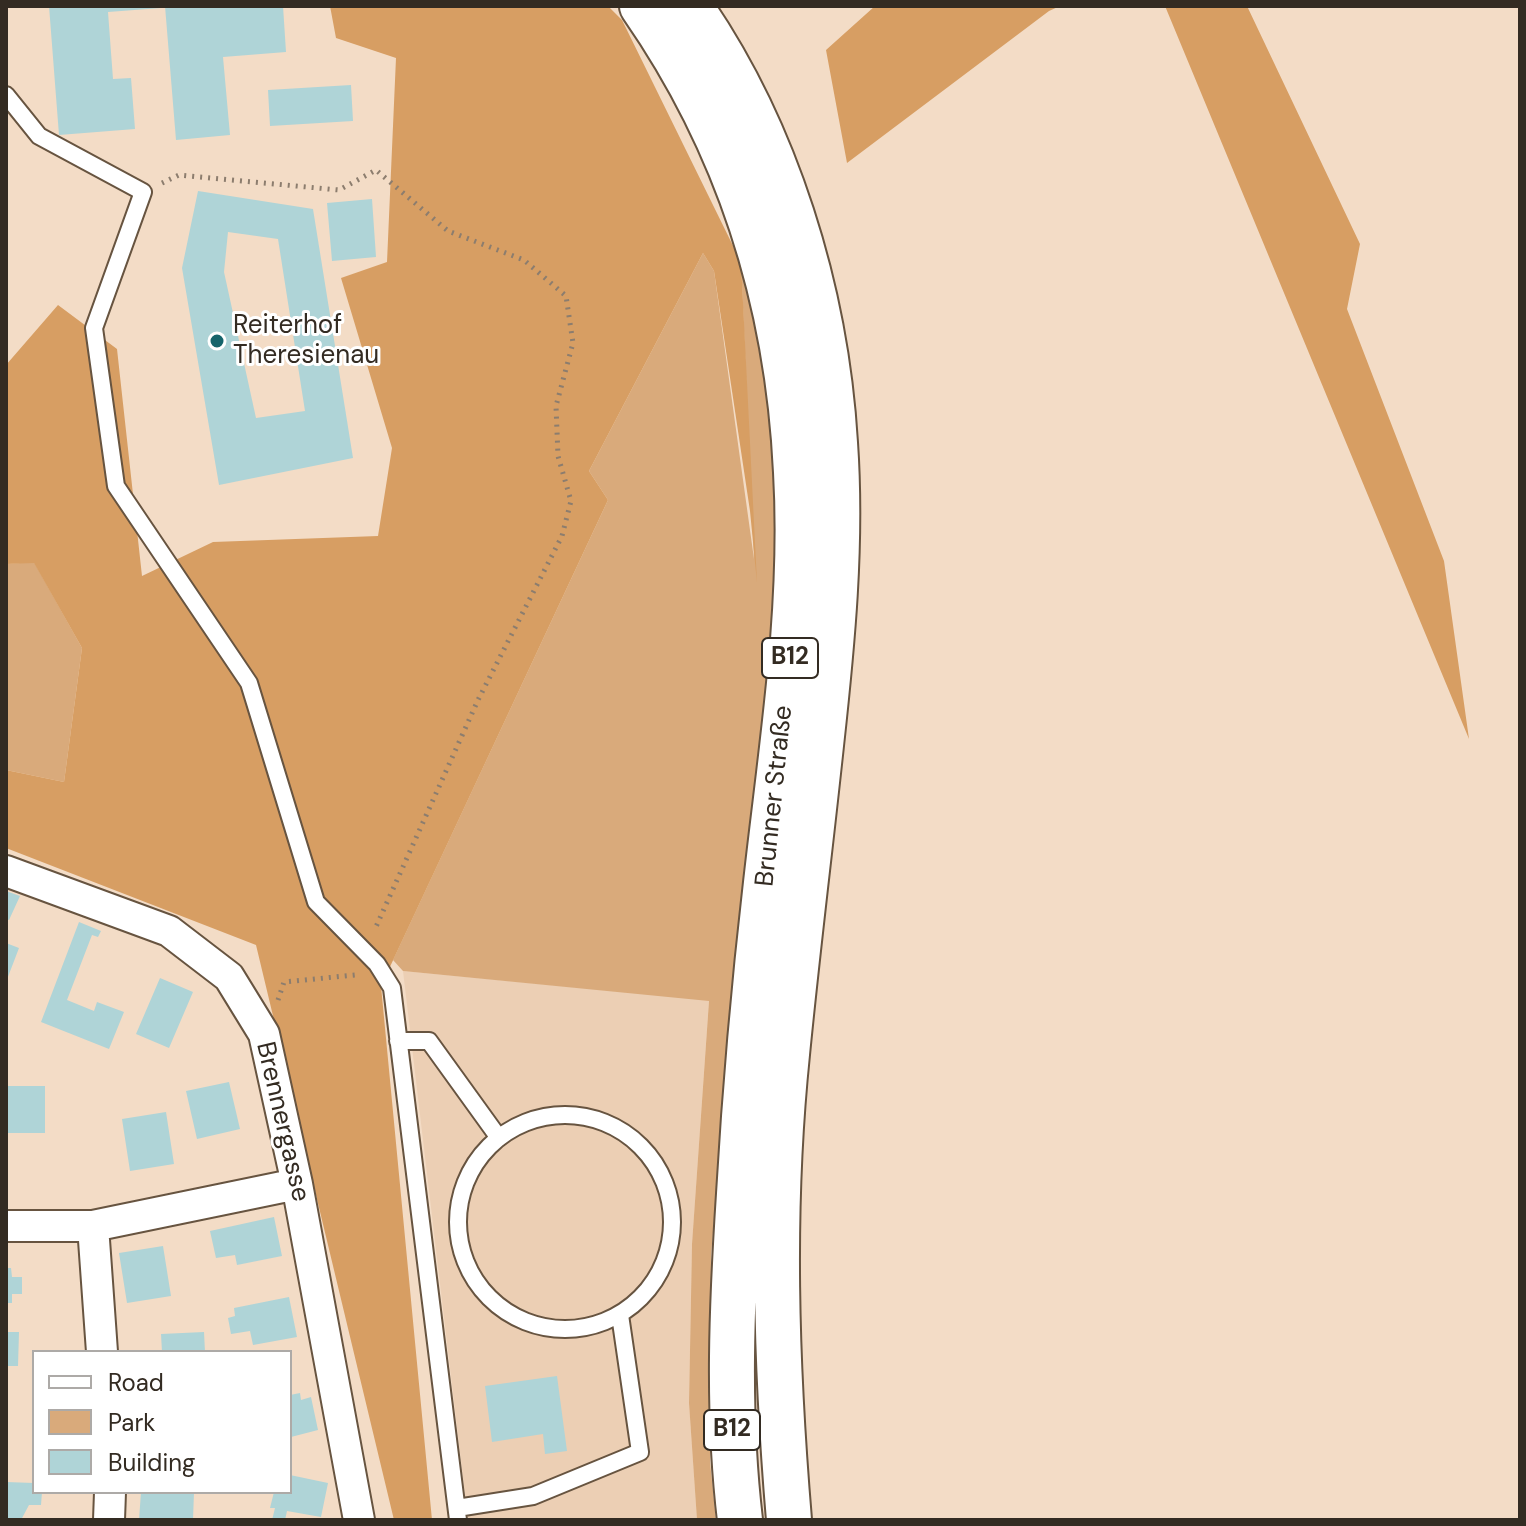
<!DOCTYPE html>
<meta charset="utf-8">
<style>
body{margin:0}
#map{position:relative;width:1526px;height:1526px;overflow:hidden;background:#f3dcc6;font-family:"DM Sans",sans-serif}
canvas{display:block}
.frame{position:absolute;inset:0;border:8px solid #332b22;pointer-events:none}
.legend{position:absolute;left:32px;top:1350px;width:260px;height:144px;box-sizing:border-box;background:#fff;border:2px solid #adaaa7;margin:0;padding:10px 14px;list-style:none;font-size:24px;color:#332b22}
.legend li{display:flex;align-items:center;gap:16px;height:40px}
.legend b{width:40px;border:2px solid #adaaa7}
</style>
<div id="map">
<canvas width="1526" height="1526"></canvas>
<div class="frame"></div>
<ul class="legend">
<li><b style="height:10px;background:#fff"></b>Road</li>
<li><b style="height:22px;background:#d9aa7b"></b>Park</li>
<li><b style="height:22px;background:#afd4d7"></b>Building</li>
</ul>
</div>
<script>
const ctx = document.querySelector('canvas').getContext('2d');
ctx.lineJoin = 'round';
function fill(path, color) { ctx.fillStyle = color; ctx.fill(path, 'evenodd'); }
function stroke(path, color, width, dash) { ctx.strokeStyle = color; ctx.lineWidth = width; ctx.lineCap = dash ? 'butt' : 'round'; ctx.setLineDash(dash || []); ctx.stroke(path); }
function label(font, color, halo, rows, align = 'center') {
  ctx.font = font + ' "DM Sans",sans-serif'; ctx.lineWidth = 6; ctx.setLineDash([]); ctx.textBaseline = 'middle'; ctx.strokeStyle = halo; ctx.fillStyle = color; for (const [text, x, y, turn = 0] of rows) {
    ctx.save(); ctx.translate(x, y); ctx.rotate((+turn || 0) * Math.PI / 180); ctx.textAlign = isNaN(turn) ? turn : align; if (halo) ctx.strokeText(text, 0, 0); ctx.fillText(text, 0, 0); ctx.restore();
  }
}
const built = new Path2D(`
 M403 971 709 1000 692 1245 689 1402 697 1520H468Z`);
const green = new Path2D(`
 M703 253 714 271 754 559 741 262 758 306 775 431 778 601 736 967 711 1255 710 1462 716 1520H697L689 1403 692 1244 709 1001 403 971 393 960 608 500 589 471Z
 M34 562 82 648 64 782 6 770V564Z`);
const forest = new Path2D(`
 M330 6H608L622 20 741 262 757 583 750 511 714 271 703 253 589 471 608 500 381 986 432 1520H394L256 945 6 848V770L64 782 82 648 34 563 6 564V365L58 305 117 349 142 576 213 542 378 536 392 448 341 278 387 262 396 58 336 38Z
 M875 6H1060L1049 11 847 163 826 50Z
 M1165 6H1247L1360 244 1347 309 1444 561 1469 739Z`);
const building = new Path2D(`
 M49 6H161V8L108 12 113 79 131 78 135 129 59 135Z
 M165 6H283L286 52 223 57 230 135 176 140Z
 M351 85 353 121 270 126 268 90Z
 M198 191 313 209 353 458 219 485 182 268ZM228 232 278 239 305 411 256 418 224 272Z
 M372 199 376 257 332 261 327 203Z
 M6 891 20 896 9 920 6 919Z
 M79 922 101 931 98 937 92 935 67 1000 94 1011 97 1002 124 1012 109 1049 41 1022Z
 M6 943 19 948 6 982Z
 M160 978 193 992 169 1048 136 1034Z
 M229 1082 240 1129 197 1139 186 1091Z
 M6 1086H45V1133H6Z
 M166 1112 174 1164 130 1171 122 1119Z
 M274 1217 282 1256 237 1265 235 1255 216 1258 210 1231Z
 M163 1246 171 1296 127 1303 119 1253Z
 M6 1268H11L12 1277H22V1294H12V1303H6Z
 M289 1297 297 1337 253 1345 250 1331 231 1334 228 1318 235 1316 234 1308Z
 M6 1332H19L18 1366H6Z
 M204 1332 205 1352H162L161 1334Z
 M557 1376 567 1451 545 1454 543 1434 492 1442 485 1386Z
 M300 1393 301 1400 311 1397 318 1430 291 1437 290 1395Z
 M290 1475 328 1483 321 1517 287 1511 285 1520H272L275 1508H270L274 1492H290Z
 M6 1482 34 1483V1492H42L41 1505H29L21 1520H6Z
 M141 1492H194L193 1520H139Z`);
const path = new Path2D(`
 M162 183 179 175 339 190 376 170 448 231 524 260 566 296 573 343 556 406 558 456 571 501 562 536 478 700 375 929
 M278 1000 284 982 355 975`);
const service = new Path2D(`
 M6 95 39 136 143 192 94 328 116 486 249 683 316 902 377 964 392 988 458 1520
 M398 1041H429L499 1138
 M458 1222a107 107 0 1 1 214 0a107 107 0 1 1-214 0Z
 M457 1508 533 1496 640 1452 620 1315`);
const minor = new Path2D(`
 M6 871 169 931 229 977 264 1034 297 1184 359 1520
 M6 1226H93L297 1184
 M93 1226 102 1352
 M109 1520 110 1492`);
const primary = new Path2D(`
 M642 6C740 147 788 302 796 472 804 609 781 748 766 883 754 987 745 1090 739 1194 732 1303 727 1411 740 1520
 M690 6C777 131 826 292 835 443 842 544 832 645 821 745 810 848 797 951 787 1054 771 1209 776 1365 789 1520`);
const markers = [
 [217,341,8,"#16646b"]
];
const shields = [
 [790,658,56],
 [732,1430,56]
];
const shieldNames = [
 ["B12",790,658],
 ["B12",732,1430]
];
const poiNames = [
 ["Reiterhof",233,326],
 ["Theresienau",233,356]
];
const streetNames = [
 ["Brunner Straße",775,796,-84],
 ["Brennergasse",282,1122,77]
];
fill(built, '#eccfb4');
fill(green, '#d9aa7b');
fill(forest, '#d79e63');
fill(building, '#afd4d7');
stroke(service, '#675440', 20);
stroke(minor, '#675440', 34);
stroke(primary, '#675440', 48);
stroke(path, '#8c7d6e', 5, [2, 6]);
stroke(service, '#fff', 16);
stroke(minor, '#fff', 30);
stroke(primary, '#fff', 44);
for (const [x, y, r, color] of markers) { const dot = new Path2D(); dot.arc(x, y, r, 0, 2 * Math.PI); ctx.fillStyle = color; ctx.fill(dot); stroke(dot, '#fff', 3); }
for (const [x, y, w] of shields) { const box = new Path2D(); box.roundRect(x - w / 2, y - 20, w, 40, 6); ctx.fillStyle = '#fff'; ctx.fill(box); stroke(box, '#332b22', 2); }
label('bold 24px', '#332b22', null, shieldNames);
label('26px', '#332b22', '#fff', poiNames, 'left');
label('26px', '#332b22', '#fff', streetNames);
</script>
